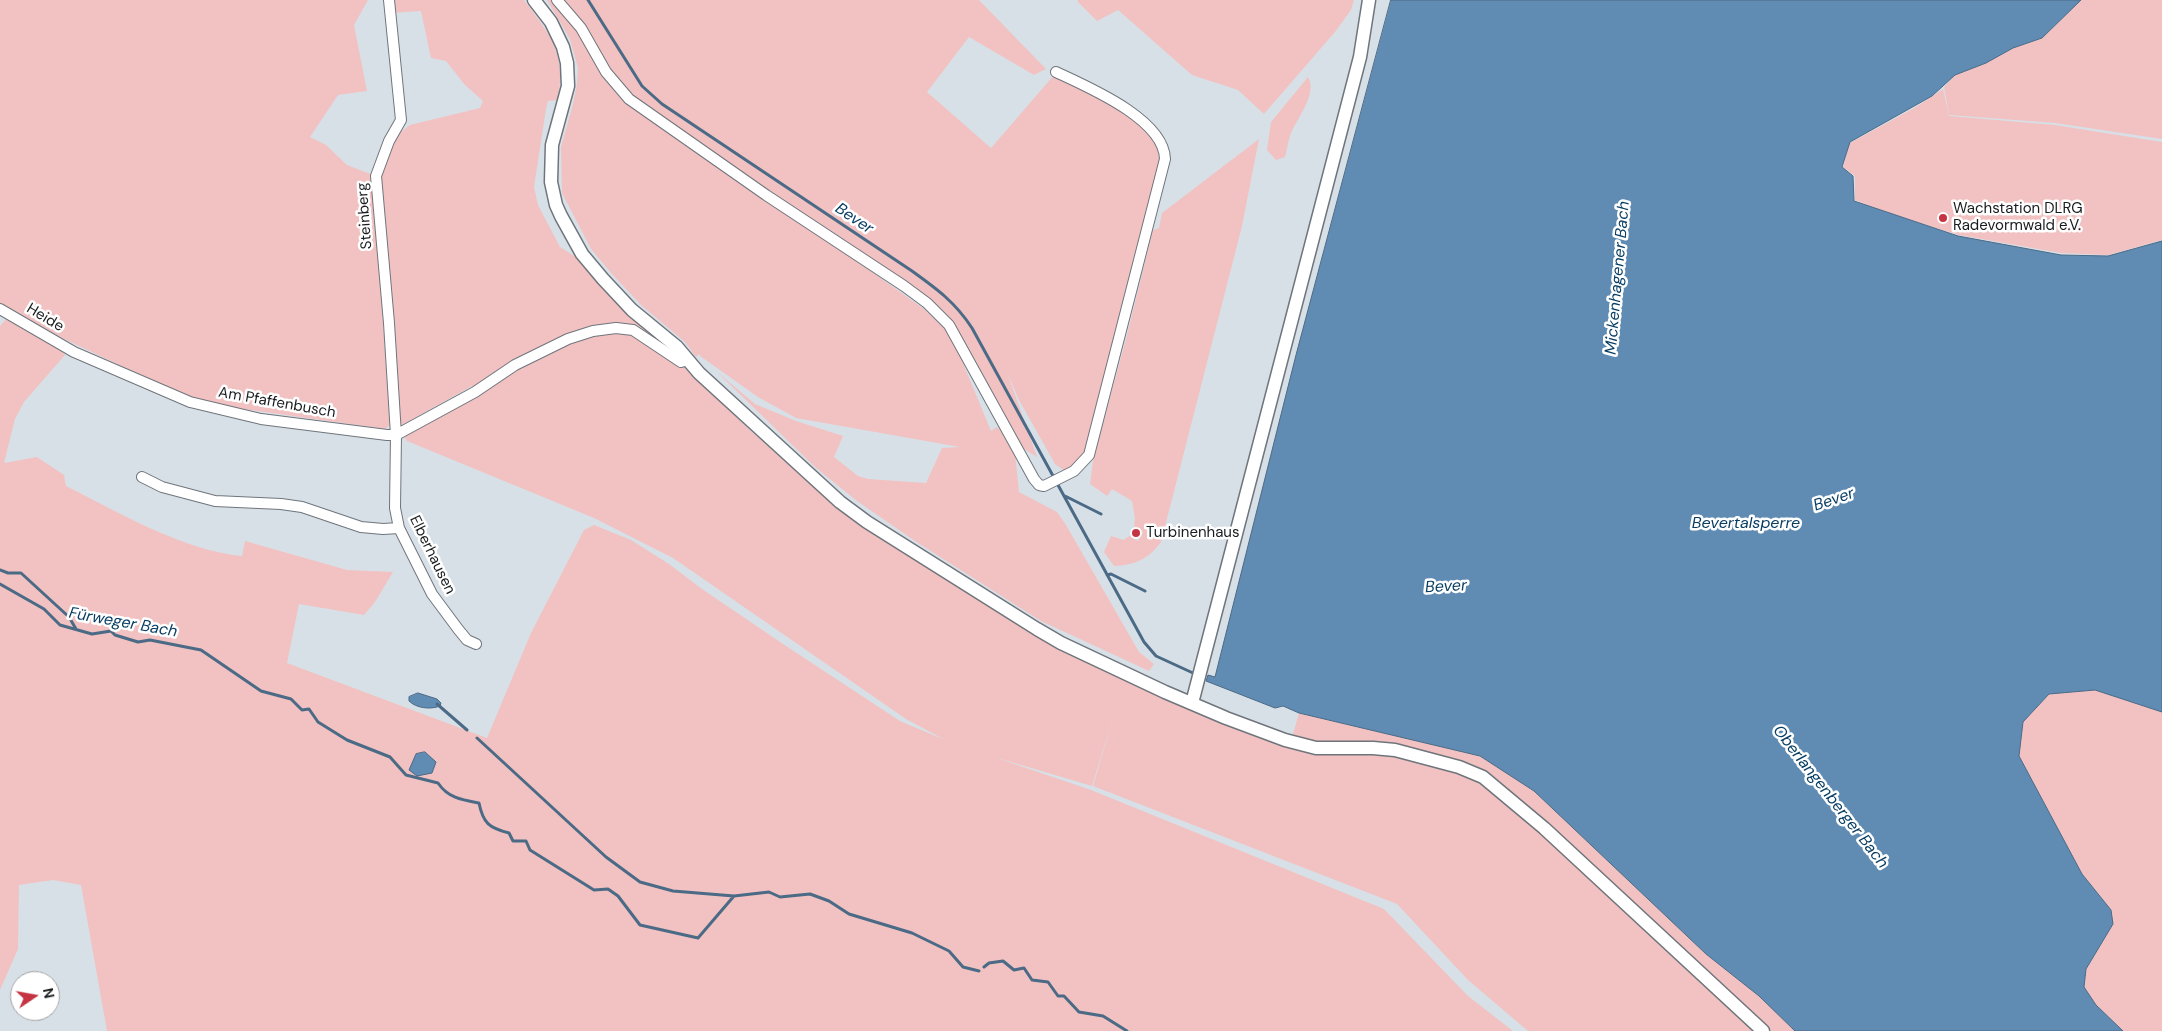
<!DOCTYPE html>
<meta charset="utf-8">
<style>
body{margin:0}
#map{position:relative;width:2162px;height:1031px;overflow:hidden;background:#d8e0e7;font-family:"DM Sans",sans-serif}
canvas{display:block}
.north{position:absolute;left:10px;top:971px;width:50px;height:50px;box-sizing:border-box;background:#fff;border:1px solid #a3a4a5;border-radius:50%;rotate:78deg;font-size:14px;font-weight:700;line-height:20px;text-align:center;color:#191c1e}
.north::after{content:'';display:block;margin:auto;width:18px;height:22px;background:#c43443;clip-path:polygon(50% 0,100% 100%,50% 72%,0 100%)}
</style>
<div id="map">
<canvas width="2162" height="1031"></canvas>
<div class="north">N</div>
</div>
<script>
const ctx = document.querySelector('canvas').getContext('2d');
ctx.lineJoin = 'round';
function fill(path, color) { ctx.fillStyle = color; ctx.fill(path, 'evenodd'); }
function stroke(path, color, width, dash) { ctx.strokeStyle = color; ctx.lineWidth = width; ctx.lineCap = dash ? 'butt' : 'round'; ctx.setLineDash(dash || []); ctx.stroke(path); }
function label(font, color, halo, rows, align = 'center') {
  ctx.font = font + ' "DM Sans",sans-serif'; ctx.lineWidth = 5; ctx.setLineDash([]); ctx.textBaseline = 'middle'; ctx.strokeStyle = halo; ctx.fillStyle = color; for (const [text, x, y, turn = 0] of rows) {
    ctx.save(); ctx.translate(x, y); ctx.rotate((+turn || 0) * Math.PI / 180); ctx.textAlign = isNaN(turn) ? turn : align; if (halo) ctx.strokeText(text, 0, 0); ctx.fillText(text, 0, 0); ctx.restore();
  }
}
const green = new Path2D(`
 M0 0H368L354 25 367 91 338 95 310 137 326 145 347 165 373 175 390 425 385 429 229 407 183 395 62 338 0 304Z
 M389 0H524C551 36 566 53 558 100L548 101 546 109 534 187 538 205 560 247 576 257 611 298 671 349 618 323 602 324 571 333 532 351 476 387 472 386 402 425 399 419 383 194 378 192 389 141 410 125 480 108 483 101 465 85 446 61 431 58 421 11 390 13Z
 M547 0H979L1046 69 1034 75 969 37 927 92 991 148 1055 74 1129 114 1159 144 1162 164 1089 450 1066 472 1055 464 1019 400 1007 372 1037 457 1014 443 1019 492 1057 512 1066 525 1139 652 1154 664 1149 671 1041 621 915 541 857 501 815 467 716 371 755 404 796 421 843 436 834 457 858 476 868 479 926 483 942 448 960 447 796 418 758 397 700 356 699 354 696 357 685 342 641 305 612 274 591 249 562 193 561 147 573 104 577 84 578 68 570 39ZM827 240 927 303 958 338 1012 441 997 427 991 431 954 341 944 328 924 309Z
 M1078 0H1354L1351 10 1335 32 1264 114 1238 90 1192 75 1118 10 1097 21 1078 2Z
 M2081 0H2162V139L2055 123 1949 115 1944 87 1955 75 1986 63 2013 48 2042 38Z
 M1308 77C1318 93 1297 119 1291 133 1288 141 1287 149 1285 157L1276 160 1267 150 1271 122Z
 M1943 89 1949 116 2055 125 2162 142V240L2108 255 2061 253 1959 235 1892 215 1855 200V176L1843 167 1850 143 1916 107Z
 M1259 139 1242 226 1161 542C1149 559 1135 565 1114 566L1104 552 1111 536 1124 540 1129 536 1138 541 1143 532 1134 526 1135 518 1132 501 1112 489 1107 496 1090 484 1093 461 1127 335 1153 230 1159 228 1162 213Z
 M7 318 61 349 65 355 24 402 15 419 4 463 37 457 64 475 66 486C118 512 184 551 242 556L245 541 347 570 393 572 375 602 364 615 299 604 287 663 487 738 531 633 584 530 594 525 631 540 669 564 702 589 783 644 900 721 945 740 906 719 673 558 594 518 407 441 404 436 422 424 569 341 601 332 632 333 688 370 751 431 855 522 976 597 1083 660 1136 686 1289 748 1299 713 1480 756 1534 791 1706 954 1759 996 1795 1031H1528L1468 980 1397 904 1093 786 1114 715 1092 786 994 757 1091 790 1384 909 1468 996 1513 1031H107L81 885 53 880 19 885 18 949 0 990V326Z
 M2095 690 2162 712V1031H2123L2096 1005 2084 987 2086 969 2113 924 2111 910 2082 874 2019 756 2023 722 2049 694Z`);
const water = new Path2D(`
 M1391 0H2081L2042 38 2013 48 1986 63 1955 75 1932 96 1850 142 1842 167 1853 176 1854 201 1958 236 2061 255 2108 256 2162 241V712L2095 690 2049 694 2023 722 2019 756 2082 874 2111 910 2113 924 2086 969 2084 987 2096 1005 2123 1031H1795L1759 996 1706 954 1534 791 1480 756 1299 713 1283 706 1275 708 1206 681 1208 675 1215 677 1296 355Z
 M418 693 437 699 441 703 440 706C430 710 416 708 409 701V697Z
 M425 752 436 762 432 773 417 776 409 770 416 754Z`);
const stream = new Path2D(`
 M588 0 642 86 662 104 912 271C937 289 955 302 972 328L1144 642 1156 656 1193 673
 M1065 496 1101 514
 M0 570 8 573H21L69 617 76 629
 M1107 575 1111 574 1145 591
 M0 584 44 609 60 625 92 634 111 631 115 635 138 642 150 640 201 650 261 691 291 699 302 710 309 709 318 722 347 740 390 757 406 775 438 783C448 798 462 800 479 803 483 823 489 828 509 833L513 841H526L530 850 594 890 608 889 618 896 640 925 698 938 734 896 769 892 780 897 810 894 829 901 849 914 912 933 949 951 963 967 979 971
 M437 704 467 730
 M477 738 606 857 640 882 673 891 734 896
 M984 967 989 963 1003 961 1014 970 1024 968 1032 980 1048 982 1058 996H1064L1079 1012 1103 1016 1127 1031`);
const minor = new Path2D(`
 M389 0 401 120 389 141 376 176 389 323 396 435 395 508 399 528 432 594 458 629 467 640 476 644
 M557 0 581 28 606 72 629 99 766 195 904 286 927 303 949 325 1034 479 1039 485 1044 486 1074 471 1089 455 1165 159C1164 119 1088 87 1056 72
 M0 309 74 352 190 402 261 419 387 435H396L475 392 515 365 568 339 593 331 616 328 633 330 681 362 688 360
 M142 477 162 487 215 501 281 504 302 507 361 527 383 529 399 528`);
const tertiary = new Path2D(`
 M534 0 551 22 563 47 567 63 568 86 552 145 551 182 556 205 561 216 582 254 603 279 632 310 677 347 699 373 840 502 867 522 1037 629 1061 643 1165 692 1226 718 1285 740 1316 748H1373L1395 750 1459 767 1483 777 1544 828 1763 1031
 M1192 703 1360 57 1369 0`);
const markers = [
 [1943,218,5,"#c43443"],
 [1136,533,5,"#c43443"]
];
const poiNames = [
 ["Wachstation DLRG",1953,209],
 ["Radevormwald e.V.",1953,226],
 ["Turbinenhaus",1146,533]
];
const streetNames = [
 ["Steinberg",365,216,-94],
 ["Heide",45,318,31],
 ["Am Pfaffenbusch",277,403,10],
 ["Elberhausen",432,555,64]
];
const waterNames = [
 ["Bever",854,219,34],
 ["Mickenhagener Bach",1618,278,-85],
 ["Bever",1834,500,-19],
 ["Bevertalsperre",1746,524],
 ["Bever",1446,587,-3],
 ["Fürweger Bach",123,623,10],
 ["Oberlangenberger Bach",1830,797,52]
];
fill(green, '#f1c2c1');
fill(water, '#608bb3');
stroke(water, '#4b6a86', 1);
stroke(stream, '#4b6a86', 3);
stroke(minor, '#6f757c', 12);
stroke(tertiary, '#6f757c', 15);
stroke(minor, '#fff', 10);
stroke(tertiary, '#fff', 12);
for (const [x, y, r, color] of markers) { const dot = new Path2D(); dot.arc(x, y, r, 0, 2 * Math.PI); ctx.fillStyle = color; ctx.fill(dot); stroke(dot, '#fff', 2); }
label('15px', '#191c1e', '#fff', poiNames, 'left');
label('15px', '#191c1e', '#fff', streetNames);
label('italic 16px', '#093e64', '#fff', waterNames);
</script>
